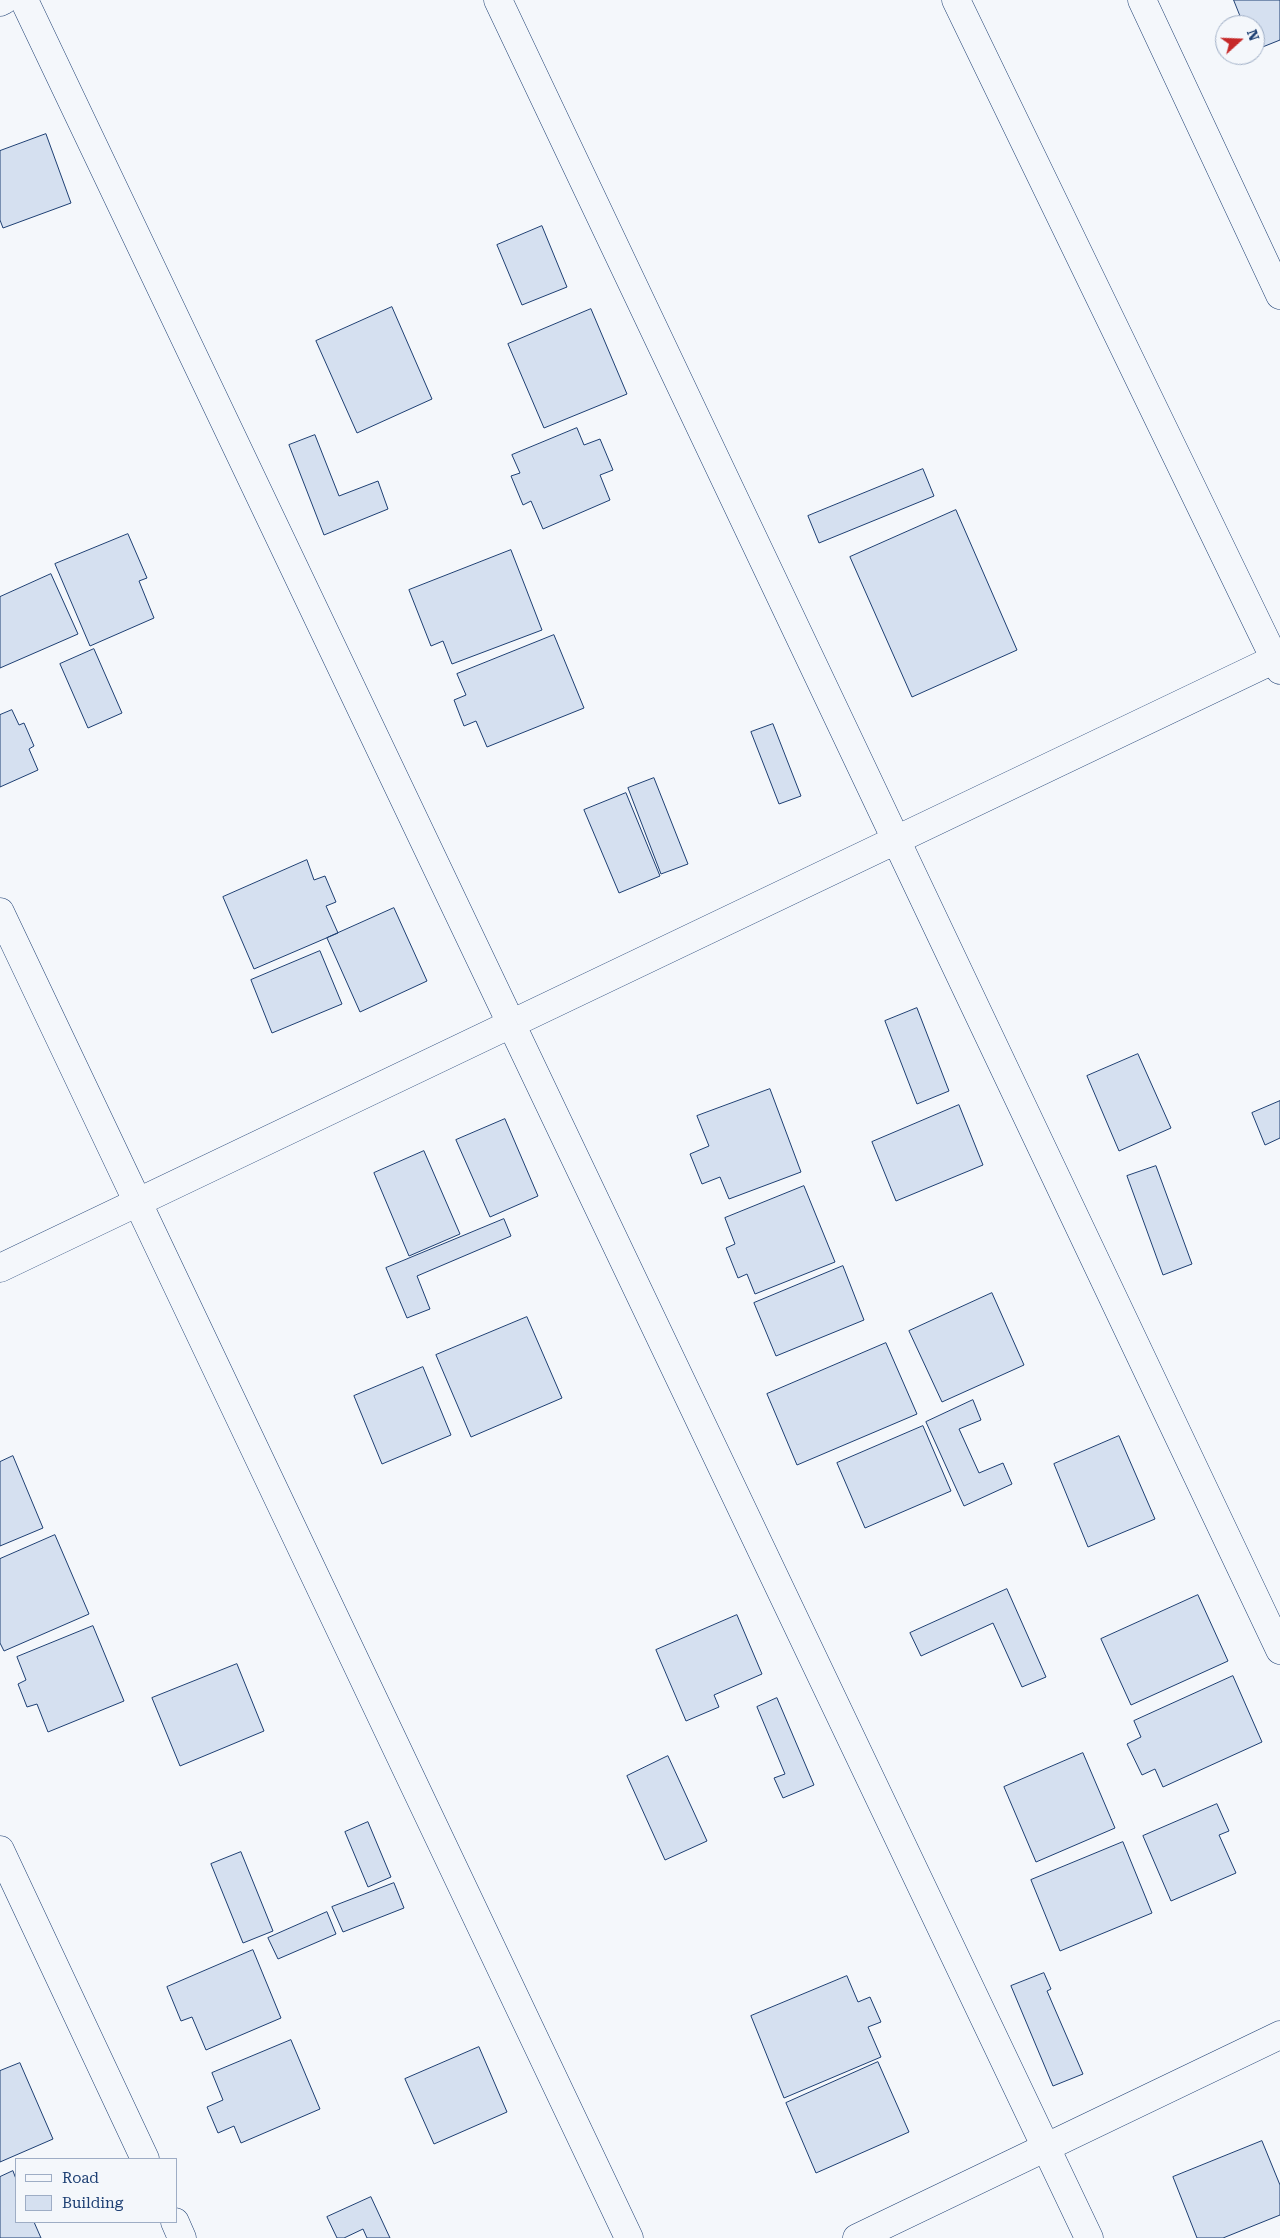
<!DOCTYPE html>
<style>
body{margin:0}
#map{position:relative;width:1280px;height:2238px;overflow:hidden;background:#f4f7fb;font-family:"Roboto Serif",serif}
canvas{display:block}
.legend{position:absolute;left:15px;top:2158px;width:162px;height:65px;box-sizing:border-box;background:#f4f7fb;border:1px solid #9eadc5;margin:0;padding:6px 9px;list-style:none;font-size:15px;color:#1d3f73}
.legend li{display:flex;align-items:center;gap:10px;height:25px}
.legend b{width:25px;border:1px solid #9eadc5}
.north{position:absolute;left:1215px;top:15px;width:50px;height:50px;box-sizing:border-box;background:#f4f7fb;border:1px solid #9eadc5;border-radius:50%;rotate:70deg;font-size:14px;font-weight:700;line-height:20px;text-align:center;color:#1d3f73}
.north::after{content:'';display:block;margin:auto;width:18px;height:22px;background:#c62828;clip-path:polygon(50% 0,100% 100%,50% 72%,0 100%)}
</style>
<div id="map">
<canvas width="1280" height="2238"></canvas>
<ul class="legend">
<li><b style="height:6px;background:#f4f7fb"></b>Road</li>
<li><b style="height:14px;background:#d5e0f0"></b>Building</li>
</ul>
<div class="north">N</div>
</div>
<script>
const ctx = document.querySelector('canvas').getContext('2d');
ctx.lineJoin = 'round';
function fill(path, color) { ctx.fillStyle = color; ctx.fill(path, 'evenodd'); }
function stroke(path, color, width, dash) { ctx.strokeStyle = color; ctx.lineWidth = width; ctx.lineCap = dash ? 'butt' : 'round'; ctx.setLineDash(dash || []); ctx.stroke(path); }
const building = new Path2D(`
 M1234 0H1280V40L1255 50V25H1244Z
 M46 134 71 203 3 228 0 220V151Z
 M542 226 567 287 522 305 497 245Z
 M392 307 432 399 357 433 316 341Z
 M591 309 627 394 544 428 508 344Z
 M577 428 584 445 600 439 613 470 600 475 610 500 543 529 531 501 523 505 511 476 520 473 512 455Z
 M315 435 339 496 378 481 388 509 324 535 289 445Z
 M923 469 934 496 819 543 808 516Z
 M956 510 1017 650 912 697 850 557Z
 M128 534 147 578 139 581 154 618 90 646 55 564Z
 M511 550 542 630 452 664 443 641 431 646 409 590Z
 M51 574 78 634 0 668V597Z
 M554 635 584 708 487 747 476 721 464 726 454 700 466 695 457 674Z
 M94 649 122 713 88 728 60 664Z
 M12 710 19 725 24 723 34 746 29 749 38 770 0 787V715Z
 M773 724 801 796 779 804 751 732Z
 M654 778 688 864 661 874 628 788Z
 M626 793 660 876 619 893 584 810Z
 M307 860 314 880 325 876 336 902 326 906 338 933 254 969 223 897Z
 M394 908 427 981 360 1012 327 938Z
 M320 951 342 1004 272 1033 251 980Z
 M917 1008 949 1091 917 1104 885 1021Z
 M1138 1054 1171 1128 1119 1151 1087 1076Z
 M770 1089 801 1172 729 1199 720 1177 702 1184 690 1154 709 1146 697 1116Z
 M1280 1101V1138L1265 1145 1252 1113Z
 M959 1105 983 1165 896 1201 872 1142Z
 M505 1119 538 1196 490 1217 456 1140Z
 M424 1151 460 1234 409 1256 374 1173Z
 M1156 1166 1192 1264 1163 1275 1127 1176Z
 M804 1186 835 1262 755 1294 747 1274 738 1278 726 1248 735 1244 725 1218Z
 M504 1219 511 1236 417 1276 430 1309 407 1318 386 1268Z
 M843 1266 864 1320 776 1356 754 1303Z
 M992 1293 1024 1365 942 1402 909 1331Z
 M527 1317 562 1398 471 1437 436 1355Z
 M886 1343 917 1414 797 1465 767 1394Z
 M423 1367 451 1435 382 1464 354 1396Z
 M973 1400 981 1420 959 1429 979 1473 1003 1463 1012 1484 964 1506 926 1422Z
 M923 1426 951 1491 865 1528 837 1463Z
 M1119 1436 1155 1519 1088 1547 1054 1464Z
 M13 1456 43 1528 0 1546V1462Z
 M55 1535 89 1614 4 1651 0 1643V1559Z
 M1007 1589 1046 1677 1022 1687 993 1623 921 1656 910 1633Z
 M1198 1595 1228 1661 1131 1705 1101 1639Z
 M737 1615 762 1674 714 1695 719 1707 686 1721 656 1650Z
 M93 1626 124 1701 48 1732 37 1704 27 1707 18 1684 26 1680 17 1657Z
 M237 1664 264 1731 180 1766 152 1698Z
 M1233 1676 1262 1742 1163 1787 1155 1769 1142 1775 1127 1744 1141 1737 1134 1721Z
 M777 1698 814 1785 783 1798 774 1778 785 1774 757 1707Z
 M1083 1753 1115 1828 1036 1862 1004 1787Z
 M668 1756 707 1841 665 1860 627 1776Z
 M1217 1804 1229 1831 1219 1835 1236 1873 1171 1901 1143 1836Z
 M368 1822 391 1877 368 1887 345 1832Z
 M1123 1842 1152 1913 1060 1951 1031 1880Z
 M241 1852 273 1931 243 1943 211 1864Z
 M394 1883 404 1908 343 1932 332 1907Z
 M327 1912 336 1934 278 1959 268 1938Z
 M253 1950 281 2018 206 2050 192 2017 181 2021 167 1987Z
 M1044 1973 1051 1989 1047 1991 1083 2074 1053 2086 1011 1986Z
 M847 1976 858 2002 870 1997 881 2022 868 2027 881 2057 784 2098 751 2016Z
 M291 2040 320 2109 241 2143 234 2126 218 2133 207 2107 223 2100 212 2073Z
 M479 2047 507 2112 434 2144 405 2079Z
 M878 2062 909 2132 816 2173 786 2103Z
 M20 2063 53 2139 0 2162V2071Z
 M1262 2141 1280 2185V2215L1223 2238H1197L1173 2177Z
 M13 2171 16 2179V2222H34L41 2238H0V2177Z
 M371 2197 390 2238H367L363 2229 344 2238H337L327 2217Z`);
const minor = new Path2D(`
 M24 0 1089 2238
 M498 0 1280 1650
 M1142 0 1280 295
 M0 912 629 2238
 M0 1268 1275 659
 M0 1850 145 2159
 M175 2222 182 2238
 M857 2238 1280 2035`);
const secondary = new Path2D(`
 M956 0 1280 670`);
const primary = new Path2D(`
 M0 2 4 0`);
fill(building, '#d5e0f0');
stroke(building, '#1d3f73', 1);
stroke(minor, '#1d3f73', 29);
stroke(secondary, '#1d3f73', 29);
stroke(primary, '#1d3f73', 29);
stroke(minor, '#f4f7fb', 28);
stroke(secondary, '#f4f7fb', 28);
stroke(primary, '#f4f7fb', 28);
</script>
